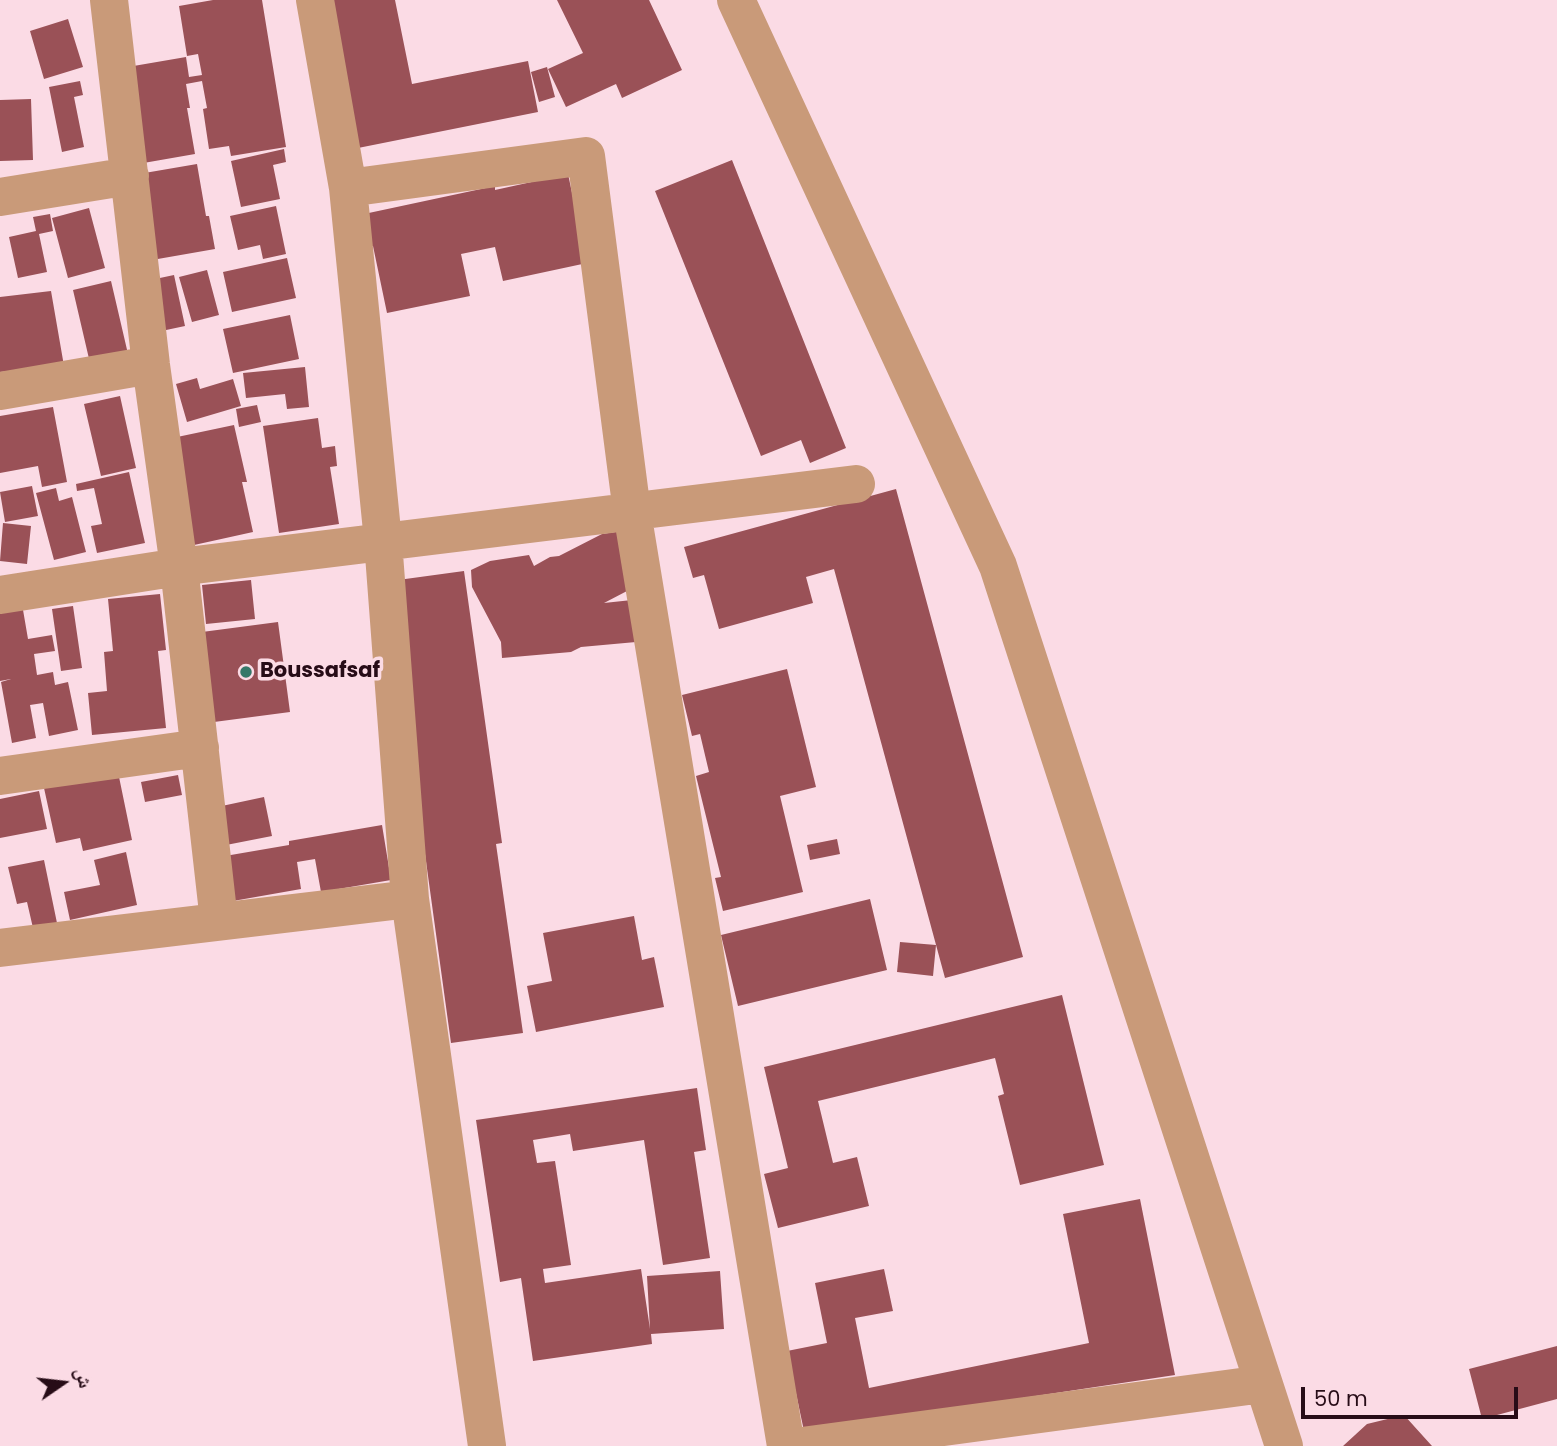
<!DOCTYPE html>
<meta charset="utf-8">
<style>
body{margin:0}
#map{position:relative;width:1557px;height:1446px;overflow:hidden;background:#fbdbe5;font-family:Poppins,"Noto Naskh Arabic",sans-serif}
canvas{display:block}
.north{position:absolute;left:28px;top:1348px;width:70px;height:70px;-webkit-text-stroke:5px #fbdbe5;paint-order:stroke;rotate:76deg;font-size:19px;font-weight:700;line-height:28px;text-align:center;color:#270c17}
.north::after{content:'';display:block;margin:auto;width:24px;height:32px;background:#270c17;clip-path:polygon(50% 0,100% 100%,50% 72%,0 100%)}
.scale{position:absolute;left:1301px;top:1387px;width:217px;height:32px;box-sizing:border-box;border:4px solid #270c17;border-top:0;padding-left:9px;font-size:21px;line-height:24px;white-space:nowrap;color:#270c17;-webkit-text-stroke:5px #fbdbe5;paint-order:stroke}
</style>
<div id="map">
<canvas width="1557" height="1446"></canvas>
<div class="north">ش</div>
<div class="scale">50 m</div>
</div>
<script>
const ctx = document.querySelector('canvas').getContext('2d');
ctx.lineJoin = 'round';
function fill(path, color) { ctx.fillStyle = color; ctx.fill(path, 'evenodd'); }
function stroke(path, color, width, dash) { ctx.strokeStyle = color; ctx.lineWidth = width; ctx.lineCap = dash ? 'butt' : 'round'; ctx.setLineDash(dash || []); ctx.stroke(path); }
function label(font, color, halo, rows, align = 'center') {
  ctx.font = font + ' Poppins,sans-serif'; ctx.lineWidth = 7; ctx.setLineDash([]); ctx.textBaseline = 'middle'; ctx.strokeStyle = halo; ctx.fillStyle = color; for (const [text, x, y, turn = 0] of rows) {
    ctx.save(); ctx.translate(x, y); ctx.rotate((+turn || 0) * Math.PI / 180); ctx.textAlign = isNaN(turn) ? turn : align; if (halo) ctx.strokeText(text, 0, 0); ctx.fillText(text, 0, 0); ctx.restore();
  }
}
const building = new Path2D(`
 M213 0H262L286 147 231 156 229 146 209 149 203 109 207 108 202 81 186 84 190 108H187L195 154 132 165 116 69 186 57 189 77 202 75 198 54 187 56 179 6Z
 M327 0H395L412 84 528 61 538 112 348 150Z
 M557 0H649L682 70 622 98 616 84 566 107 548 69 583 53Z
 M68 19 83 67 44 79 30 31Z
 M547 67 555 97 539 102 531 72Z
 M80 81 83 95 74 97 84 147 62 152 49 87Z
 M31 99 33 160 0 161V100Z
 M284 149 286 162 273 165 280 199 241 207 231 161Z
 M732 160 846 448 810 463 801 440 761 456 655 191Z
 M197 164 206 216H209L215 249 152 260 127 176Z
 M568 174 587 263 503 281 495 247 461 254 470 296 387 313 373 246 357 249 350 217 495 186V190Z
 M276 206 286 254 263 259 260 245 238 250 230 216Z
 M89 208 105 268 68 278 52 218Z
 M50 214 53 231 39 234 47 272 18 278 9 237 36 231 33 217Z
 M287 258 296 298 232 312 223 272Z
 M207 270 219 315 192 322 179 277Z
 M174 275 185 326 152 333 141 282Z
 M111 281 128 354 90 363 73 290Z
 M51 291 64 366 0 372V297Z
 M290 315 299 359 233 373 223 329Z
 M305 367 309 407 287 409 285 394 246 398 243 373Z
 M197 378 200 389 233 379 241 406 187 422 176 384Z
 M120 396 136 468 101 476 84 404Z
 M257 405 261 422 239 427 236 409Z
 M53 407 67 482 42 487 38 466 0 473V416Z
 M318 418 322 448 335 446 337 466 330 467 339 524 279 533 263 426Z
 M234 425 247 482H242L253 532 185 547 163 440Z
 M129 472 145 543 97 553 91 526 102 524 94 488 77 491 76 484Z
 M32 486 38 516 5 522 0 492Z
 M56 488 59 501 72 497 86 552 54 560 36 493Z
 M896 489 1023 957 945 978 834 569 806 577 813 603 719 629 704 575 693 578 684 547Z
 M3 523 31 526 27 564 0 561Z
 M622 531 627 591 604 603 632 600 636 642 581 647 571 652 502 658 501 642 472 587 471 570 490 561 529 555 534 566 550 557 559 556 602 534Z
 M464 571 502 843 496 844 523 1033 451 1043 399 665 398 580Z
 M251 580 255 619 206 624 202 585Z
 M160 594 166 650 158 651 166 728 92 735 88 693 107 691 104 652 113 651 108 599Z
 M22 604 28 639 52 635 55 651 34 654 37 675 53 672 55 685 68 682 78 730 49 736 43 703 30 705 36 738 12 743 1 682 11 679 0 681V607Z
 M73 606 82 668 61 671 52 609Z
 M278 622 290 712 214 722 202 632Z
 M787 669 816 787 780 796 803 892 723 911 715 878 721 877 696 776 709 772 700 734 692 736 682 695Z
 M118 772 132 840 83 851 80 838 56 843 44 788Z
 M178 775 182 795 145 802 141 782Z
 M39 791 47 829 0 838V799Z
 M264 797 272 836 221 846 203 810Z
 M382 825 391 880 321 892 315 859 297 862 301 889 233 901 225 856 289 845V841Z
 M837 839 840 854 810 860 807 845Z
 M126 852 137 905 70 920 64 892 100 885 94 860Z
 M44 860 57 923 33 928 27 902 17 904 8 867Z
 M870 899 887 970 738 1006 721 935Z
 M634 916 642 960 654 957 664 1007 536 1032 527 986 552 981 543 933Z
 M900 942 936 945 933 976 897 972Z
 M1062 995 1104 1165 1020 1185 998 1096 1004 1094 995 1058 818 1101 833 1163 857 1157 869 1206 778 1228 764 1174 788 1168 764 1067Z
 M697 1088 706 1150 694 1152 710 1258 663 1265 644 1140 573 1151 570 1134 533 1140 537 1163 555 1161 571 1265 543 1269 545 1283 641 1269 650 1329 647 1276 720 1271 724 1329 651 1334 652 1344 533 1361 521 1278 500 1282 476 1120Z
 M1140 1199 1175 1375 804 1431 787 1351 827 1343 815 1283 884 1269 893 1311 855 1318 869 1388 1089 1343 1063 1214Z
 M1557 1346V1399L1482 1419 1469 1369Z
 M1404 1415 1432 1446H1343L1367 1424Z`);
const minor = new Path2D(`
 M109 0 151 365 179 567 219 921
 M736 0 998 566 1284 1446
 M348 188 586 156 632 512 786 1446
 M0 197 130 176
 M0 391 151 365
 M0 595 179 567 856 484
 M0 776 200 748
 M410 899 487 1446
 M0 948 410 899 383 541 348 188 315 0
 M802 1446 1263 1384`);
const markers = [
 [246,672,7,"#367869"]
];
const poiNames = [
 ["Boussafsaf",260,672]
];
fill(building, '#9a5157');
stroke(minor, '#c99a79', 38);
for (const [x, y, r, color] of markers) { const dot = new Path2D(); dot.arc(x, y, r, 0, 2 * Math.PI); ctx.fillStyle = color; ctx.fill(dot); stroke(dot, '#fbdbe5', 2.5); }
label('bold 21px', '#270c17', '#fbdbe5', poiNames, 'left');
</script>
